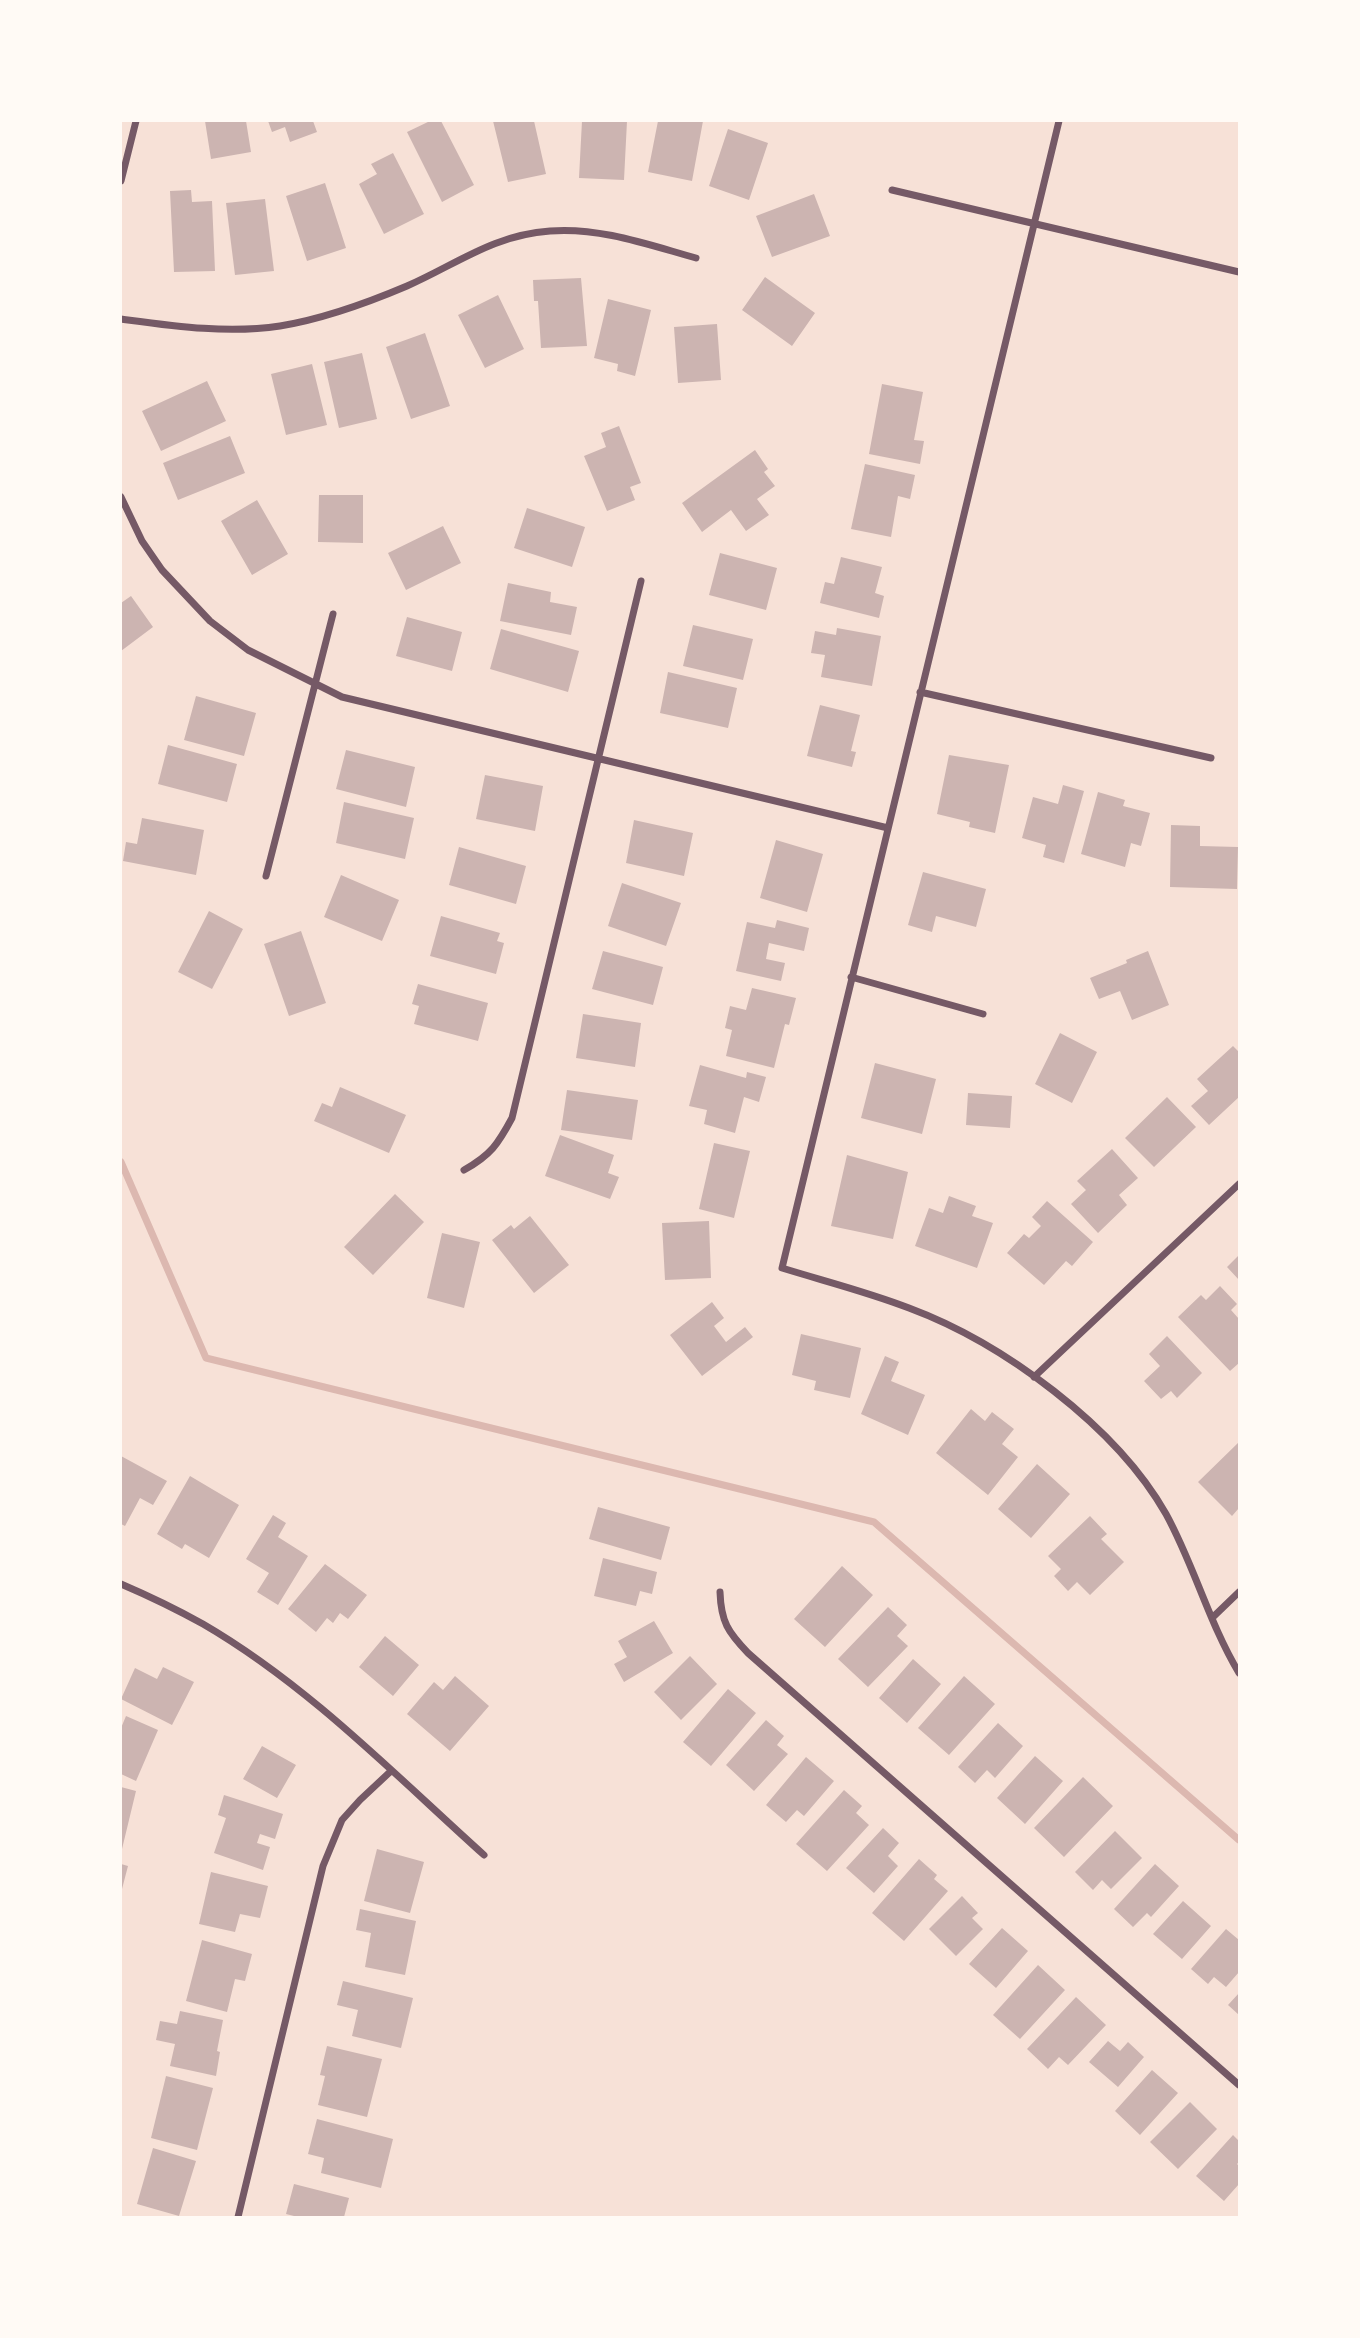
<!DOCTYPE html>
<style>
body{margin:0}
#map{position:relative;width:1360px;height:2338px;overflow:hidden;background:#f7e1d7;font-family:"Archivo Narrow",sans-serif}
canvas{display:block}
.frame{position:absolute;inset:0;border:122px solid #fffaf5;pointer-events:none}
</style>
<div id="map">
<canvas width="1360" height="2338"></canvas>
<div class="frame"></div>
</div>
<script>
const ctx = document.querySelector('canvas').getContext('2d');
ctx.lineJoin = 'round';
function stroke(path, color, width, dash) { ctx.strokeStyle = color; ctx.lineWidth = width; ctx.lineCap = dash ? 'butt' : 'round'; ctx.setLineDash(dash || []); ctx.stroke(path); }
function fill(path, color) { ctx.fillStyle = color; ctx.fill(path, 'evenodd'); }
const stream = new Path2D(`
 M121 1162 206 1358 874 1522 1239 1840`);
const building = new Path2D(`
 M205 121H246L251 152 211 159Z
 M268 121H313L317 132 290 142 285 127 272 132Z
 M430 121H441L474 185 442 202 407 132Z
 M493 121H534L546 174 508 182Z
 M582 121H627L624 180 579 178Z
 M658 121H703L692 181 648 172Z
 M728 129 768 143 749 200 709 186Z
 M393 153 424 214 384 234 359 184 377 174 371 164Z
 M325 183 346 248 307 261 286 196Z
 M191 190 192 202 212 201 215 271 174 272 170 191Z
 M814 194 830 236 772 257 756 216Z
 M265 199 274 271 235 275 226 203Z
 M765 277 815 313 792 346 742 310Z
 M581 278 587 346 541 348 538 301H534L533 280Z
 M498 295 524 349 485 368 458 315Z
 M608 299 651 310 635 376 617 371 618 364 594 358Z
 M717 324 721 380 678 383 674 327Z
 M425 333 450 406 411 419 386 347Z
 M362 353 377 419 339 428 324 362Z
 M312 364 327 425 286 435 271 374Z
 M207 381 226 421 161 451 142 411Z
 M882 384 923 392 914 440 924 441 920 464 869 454Z
 M619 426 641 483 630 487 635 500 607 511 584 456 606 447 601 433Z
 M230 436 245 473 178 500 163 463Z
 M755 450 768 469 764 472 775 486 757 499 769 515 746 531 731 510 702 532 682 503Z
 M865 464 915 475 910 499 898 496 891 537 851 529Z
 M319 495H363V543L318 542Z
 M257 500 288 554 252 575 221 521Z
 M527 508 585 527 572 567 514 548Z
 M443 526 461 563 406 590 388 553Z
 M720 553 777 568 766 610 709 595Z
 M841 557 882 567 875 593 884 596 879 618 820 603 825 582 834 584Z
 M508 583 551 592 550 602 577 607 571 635 500 621Z
 M131 596 153 627 121 651V603Z
 M407 617 462 632 452 671 396 656Z
 M693 625 753 639 743 680 683 666Z
 M837 628 881 636 872 686 821 677 825 655 811 653 815 631 836 635Z
 M501 629 579 651 568 692 490 669Z
 M668 672 737 688 728 728 660 713Z
 M196 696 256 713 244 756 184 740Z
 M820 705 860 715 851 751 856 752 852 767 807 756Z
 M168 745 237 764 227 802 158 784Z
 M346 750 415 767 406 807 336 789Z
 M949 755 1009 765 995 833 969 827 970 822 937 814Z
 M485 775 543 786 535 831 476 819Z
 M1063 785 1084 791 1064 863 1043 857 1046 845 1022 838 1033 797 1058 804Z
 M1098 792 1125 800 1123 806 1150 813 1141 846 1131 843 1125 867 1081 854Z
 M344 802 414 818 405 859 336 843Z
 M142 818 204 830 196 875 123 861 126 842 137 844Z
 M634 820 693 833 684 876 626 863Z
 M1171 825 1200 826V846L1238 847 1237 889 1170 887Z
 M776 840 823 854 807 912 760 898Z
 M459 847 526 866 516 904 449 885Z
 M923 872 986 889 976 927 936 916 932 932 908 925Z
 M341 875 399 900 382 941 324 917Z
 M622 883 681 903 666 946 608 926Z
 M209 911 243 929 212 989 178 972Z
 M441 916 500 933 497 941 504 943 496 974 430 956Z
 M777 920 809 928 804 951 769 943 766 959 785 963 781 981 736 971 747 922 775 928Z
 M301 931 326 1003 289 1016 264 944Z
 M603 951 663 967 653 1005 592 989Z
 M1148 951 1169 1005 1132 1020 1120 991 1099 999 1090 978 1127 963 1126 960Z
 M418 984 488 1003 478 1041 414 1024 419 1006 412 1004Z
 M752 988 796 998 789 1025 785 1024 774 1068 726 1056 732 1030 725 1028 730 1006 746 1010Z
 M583 1014 641 1023 635 1067 576 1058Z
 M1060 1033 1097 1052 1072 1103 1035 1084Z
 M1233 1046 1239 1052V1097L1209 1125 1191 1106 1208 1091 1197 1079Z
 M875 1063 936 1079 922 1134 861 1118Z
 M700 1065 746 1078 747 1072 766 1077 759 1102 744 1097 735 1133 704 1124 707 1110 689 1106Z
 M340 1087 406 1115 389 1153 314 1121 322 1103 332 1107Z
 M567 1090 638 1100 632 1140 561 1130Z
 M968 1093 1012 1096 1010 1128 966 1125Z
 M1167 1097 1196 1127 1154 1167 1125 1138Z
 M560 1135 614 1155 608 1173 619 1177 610 1199 545 1176Z
 M714 1143 750 1151 734 1218 699 1209Z
 M1112 1149 1138 1178 1119 1195 1127 1205 1098 1233 1071 1204 1086 1190 1077 1181Z
 M847 1155 908 1172 893 1239 831 1226Z
 M395 1194 424 1222 373 1275 344 1247Z
 M949 1196 976 1206 972 1216 993 1223 977 1268 915 1246 929 1208 943 1213Z
 M1047 1201 1093 1242 1072 1266 1066 1261 1044 1285 1007 1253 1024 1234 1029 1238 1041 1226 1032 1217Z
 M530 1216 569 1265 534 1293 492 1240 511 1225 514 1229Z
 M709 1221 711 1278 665 1280 662 1223Z
 M442 1233 480 1242 464 1308 427 1298Z
 M1239 1255V1280L1227 1267Z
 M1220 1286 1237 1304 1231 1310 1239 1319V1363L1230 1371 1178 1317 1201 1295 1206 1300Z
 M712 1302 724 1318 714 1326 726 1342 745 1327 753 1337 702 1376 670 1335Z
 M801 1334 861 1348 850 1398 814 1390 816 1381 792 1375Z
 M1167 1336 1202 1373 1177 1398 1171 1391 1161 1399 1144 1381 1160 1366 1149 1354Z
 M885 1356 899 1362 891 1381 925 1395 908 1435 861 1414Z
 M971 1409 985 1421 992 1412 1014 1429 1002 1444 1018 1457 988 1495 936 1453Z
 M1239 1442V1508L1232 1516 1198 1482Z
 M121 1456 167 1481 153 1505 140 1498 125 1526 121 1524Z
 M1037 1464 1070 1494 1031 1538 998 1509Z
 M190 1476 239 1505 209 1558 185 1544 182 1549 157 1534Z
 M598 1507 670 1527 661 1560 589 1539Z
 M273 1515 286 1523 278 1537 308 1556 278 1605 257 1592 269 1573 246 1559Z
 M1090 1516 1107 1534 1101 1539 1124 1562 1090 1595 1077 1582 1068 1591 1054 1576 1061 1569 1048 1556Z
 M603 1558 657 1572 652 1594 640 1591 636 1606 594 1596Z
 M325 1564 367 1595 348 1619 340 1613 333 1623 327 1618 316 1632 288 1609Z
 M842 1566 873 1595 825 1647 794 1619Z
 M888 1607 907 1625 897 1636 908 1646 868 1687 838 1659Z
 M654 1621 673 1653 624 1682 614 1664 627 1657 618 1641Z
 M385 1636 419 1665 393 1696 359 1667Z
 M690 1656 717 1684 681 1720 654 1692Z
 M913 1659 941 1684 907 1723 879 1698Z
 M163 1667 194 1682 172 1725 121 1699 135 1668 157 1679Z
 M455 1676 489 1706 450 1751 407 1714 434 1682 443 1690Z
 M964 1676 995 1704 949 1755 918 1728Z
 M728 1689 756 1713 711 1766 683 1742Z
 M126 1716 158 1730 136 1781 121 1774V1728Z
 M766 1720 784 1736 777 1745 788 1754 754 1791 726 1765Z
 M998 1723 1023 1746 995 1778 987 1770 975 1783 958 1767Z
 M262 1746 296 1765 277 1798 243 1779Z
 M1035 1756 1063 1781 1025 1824 997 1798Z
 M806 1757 834 1781 804 1816 797 1810 786 1822 766 1805Z
 M1083 1777 1113 1806 1064 1857 1034 1828Z
 M121 1787 136 1791 122 1849 121 1848Z
 M844 1790 862 1806 856 1813 869 1825 827 1871 796 1844Z
 M224 1795 283 1814 275 1839 260 1834 257 1843 270 1847 263 1870 214 1853 226 1818 218 1815Z
 M883 1828 899 1843 888 1856 898 1866 874 1893 846 1868Z
 M1115 1831 1142 1858 1111 1889 1102 1880 1093 1890 1075 1872Z
 M377 1849 424 1862 410 1913 364 1901Z
 M919 1859 937 1875 934 1879 948 1891 904 1941 872 1913Z
 M121 1864 128 1866 122 1889H121Z
 M1155 1864 1179 1886 1151 1917 1147 1913 1133 1927 1114 1909Z
 M211 1872 268 1886 260 1918 240 1914 235 1932 199 1924Z
 M962 1896 978 1913 972 1918 983 1929 956 1956 929 1929Z
 M1183 1901 1211 1926 1182 1959 1153 1934Z
 M360 1909 416 1921 405 1975 365 1967 371 1933 356 1930Z
 M1002 1928 1028 1951 996 1988 969 1964Z
 M1226 1929 1239 1940V1972L1226 1987 1214 1977 1208 1984 1191 1969Z
 M202 1940 252 1954 245 1981 235 1979 227 2012 186 2001Z
 M1038 1965 1065 1990 1020 2039 993 2015Z
 M343 1981 413 1998 401 2048 352 2036 358 2010 337 2005Z
 M1239 1993V2015L1228 2005Z
 M1076 1997 1106 2025 1068 2065 1059 2057 1048 2069 1027 2049Z
 M180 2011 223 2020 217 2051 220 2052 216 2076 170 2066 175 2044 156 2040 160 2021 177 2024Z
 M1108 2041 1120 2051 1128 2042 1144 2057 1118 2087 1089 2062Z
 M327 2046 382 2059 367 2117 318 2105 325 2076 320 2075Z
 M1152 2070 1178 2093 1140 2135 1115 2111Z
 M166 2076 213 2088 197 2150 151 2138Z
 M1190 2102 1217 2129 1178 2169 1150 2142Z
 M317 2119 393 2139 381 2188 321 2173 324 2158 308 2154Z
 M1233 2135 1239 2141V2162L1237 2164 1239 2166V2184L1224 2201 1196 2176Z
 M153 2148 196 2161 179 2216 137 2204Z
 M294 2184 349 2198 344 2217H298L286 2214Z`);
const minor = new Path2D(`
 M1059 121 782 1268C824 1281 868 1292 909 1308 1003 1343 1116 1426 1166 1514 1194 1565 1209 1623 1239 1673
 M121 181 136 121
 M892 190 1239 272
 M121 319C173 326 227 334 280 326 323 319 367 303 407 286 457 264 493 235 550 231 600 227 649 245 696 258
 M121 497 142 541 162 570 210 621 248 650 342 697 888 828
 M920 692 1211 758
 M266 876 333 614
 M851 977 983 1014
 M464 1170C491 1155 498 1144 512 1118L641 581
 M1034 1377 1239 1184
 M121 1584C149 1596 176 1609 203 1624 308 1685 395 1775 484 1855
 M720 1592C721 1622 728 1632 748 1653L1239 2085
 M1212 1618 1239 1592
 M238 2217 323 1866 342 1820 360 1800 391 1771`);
stroke(stream, '#dcb8b0', 7);
fill(building, '#ccb4b1');
stroke(minor, '#755966', 7);
</script>
